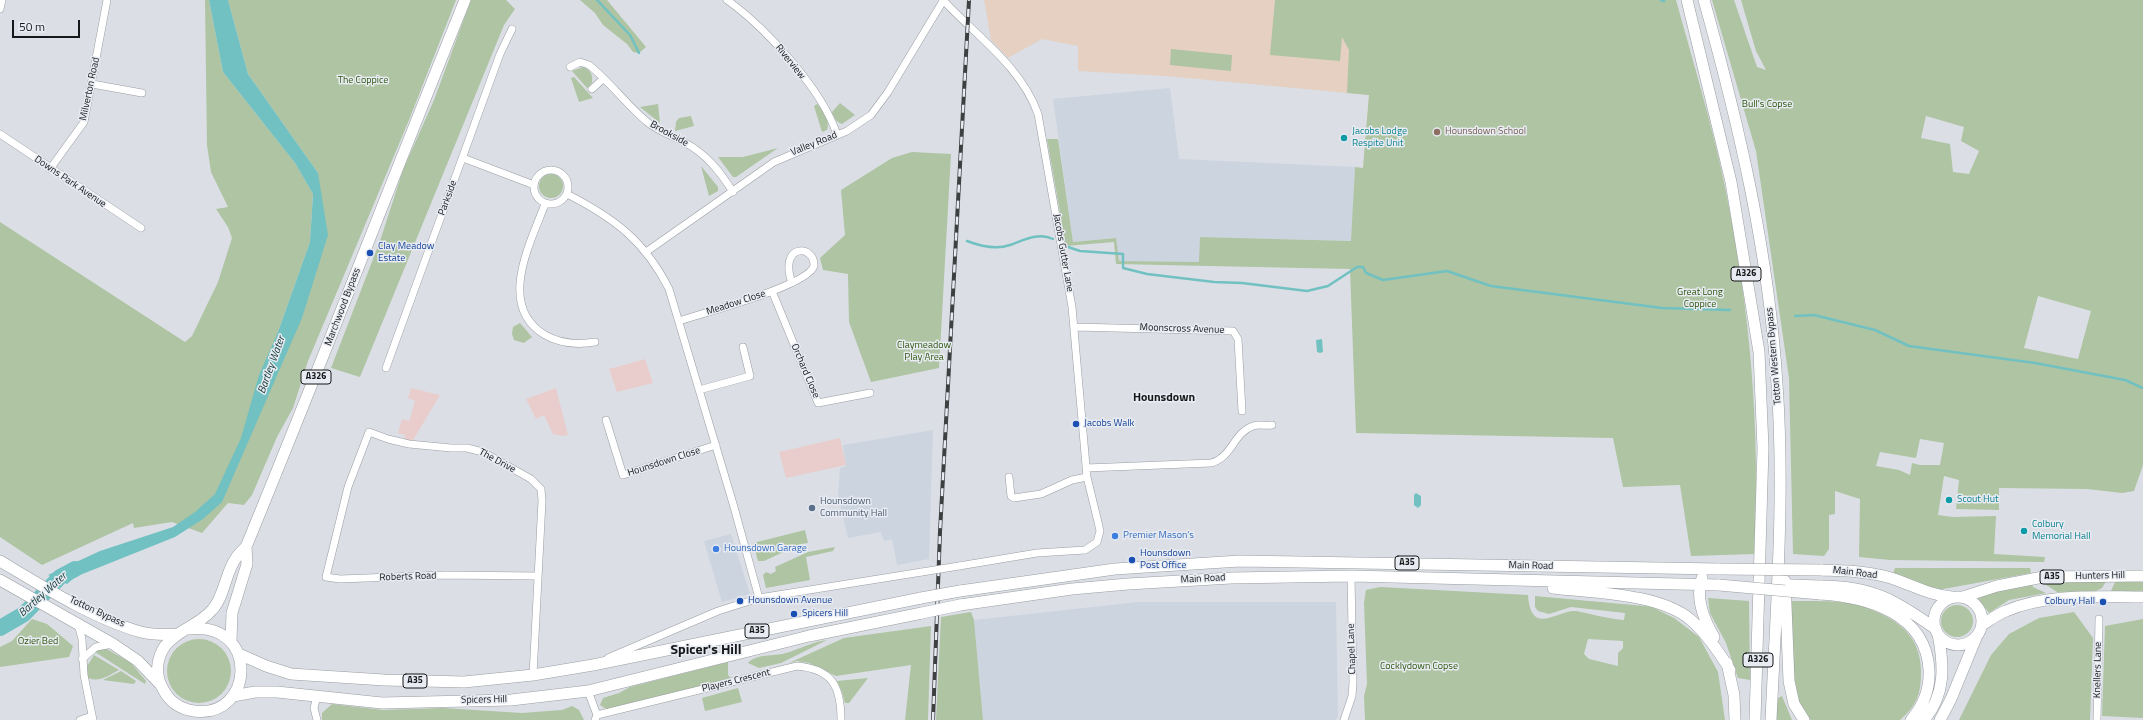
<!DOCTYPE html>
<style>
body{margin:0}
#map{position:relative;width:2143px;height:720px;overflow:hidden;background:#dbdfe5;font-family:"Titillium Web",sans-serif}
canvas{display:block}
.scale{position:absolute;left:12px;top:20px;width:68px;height:18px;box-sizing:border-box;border:2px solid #161719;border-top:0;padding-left:5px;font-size:12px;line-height:14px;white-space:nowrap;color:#161719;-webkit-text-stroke:3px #e8ecf2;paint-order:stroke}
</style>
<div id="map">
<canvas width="2143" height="720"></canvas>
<div class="scale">50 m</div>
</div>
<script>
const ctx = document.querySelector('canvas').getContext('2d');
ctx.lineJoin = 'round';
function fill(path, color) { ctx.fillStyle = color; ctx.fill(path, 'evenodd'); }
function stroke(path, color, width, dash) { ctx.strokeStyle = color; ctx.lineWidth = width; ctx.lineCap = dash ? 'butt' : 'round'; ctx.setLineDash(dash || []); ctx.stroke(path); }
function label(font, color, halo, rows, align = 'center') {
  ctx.font = font + ' "Titillium Web",sans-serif'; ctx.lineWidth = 3; ctx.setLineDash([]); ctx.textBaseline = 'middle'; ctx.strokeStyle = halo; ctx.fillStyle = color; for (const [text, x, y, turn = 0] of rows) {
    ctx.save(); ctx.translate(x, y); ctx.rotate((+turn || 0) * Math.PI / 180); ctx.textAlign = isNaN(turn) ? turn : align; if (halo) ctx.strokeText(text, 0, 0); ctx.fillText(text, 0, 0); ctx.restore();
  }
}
const built = new Path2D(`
 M1170 88 1179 159 1355 167 1352 241 1200 237V262L1119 261 1115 238 1073 242 1053 99Z
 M933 430 929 559 897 565 892 539 884 541 881 532 848 538 838 496 840 468 846 466 843 445Z
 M731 534 750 594 722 602 704 541Z
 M1138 602H1336L1338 716 1336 720H983L974 620Z`);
const industrial = new Path2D(`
 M645 359 653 383 617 392 609 369Z
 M411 388 440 395 412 442 404 441 405 435 398 433 402 419 409 421 415 401 408 398Z
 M556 388 568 435 562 436 553 434 544 415 536 419 526 399Z
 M840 438 846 465 786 478 779 452Z`);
const education = new Path2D(`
 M984 0H1523L1357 240 1369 95 1165 76 1078 71V46L1042 39 1008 58 991 40Z`);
const green = new Path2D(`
 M205 0H209L223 72 295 163 313 194 310 242 278 332 302 318 318 173 248 74 228 0H456L409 120 308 361 293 408 277 437 252 495 244 505 228 503 202 533 172 522 134 528 133 523 42 565 0 537V222L185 342 192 336 218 282 232 238 228 227 216 209 228 207 211 172 207 145Z
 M471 0H506L515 9 504 25 360 377 331 368 380 241 403 170 434 100Z
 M580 0H607L646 47 639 53 633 52 627 44 603 25 595 13Z
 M1275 0H1676C1693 62 1712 124 1725 187 1750 308 1761 431 1754 554L1691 556 1680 485 1623 487 1613 438 1356 433 1350 269 1116 264 1114 242 1066 246 1047 139H1058L1073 242 1116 238 1119 261 1199 262 1200 237 1351 241 1355 167 1363 168 1369 95 1347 93 1349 50 1342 37 1340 61 1270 55Z
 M1712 0H1734L1757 67 1766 70 1756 51 1741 0H2143V465L2134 491 2122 493 2087 489 1999 488V510L1956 509 1959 480 1944 476 1938 515 1953 517 1996 516 1994 554 2045 557 2044 562 1890 560 1859 557 1860 499 1835 491V514L1829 515V549L1824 556 1793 554 1789 378 1756 151ZM1926 116 1964 127 1961 141 1979 151 1969 174 1953 172 1950 144 1921 138ZM2038 296 2091 311 2078 359 2024 348ZM1920 439 1944 443 1940 465H1920L1912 463 1910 475 1899 470 1876 466 1880 452 1916 458Z
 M1171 49 1232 55 1231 71 1170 65Z
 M583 67C591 70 593 75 592 83L587 88 572 71Z
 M574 77 593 98 579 102 571 78Z
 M840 103 855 115 842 124C837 122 833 118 832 112Z
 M658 104 660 123 640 107Z
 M817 104C824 110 830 122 827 130L822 132 814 106Z
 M691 116 694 126 675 131 676 122 679 118Z
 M778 148 736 177H733L718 157H743Z
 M912 152 951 154 939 368 871 382 849 322 848 274 823 270 820 258 845 235 841 190 892 158Z
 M701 166 718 187V191L709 196Z
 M539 186a12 12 0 1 1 24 0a12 12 0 1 1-24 0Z
 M520 323 532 337 524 343 514 340 512 334 513 327Z
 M805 530 808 543 801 544 764 561H758L753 543Z
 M835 547 833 551 806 557 810 580 766 588 763 575 766 572 771 574 776 571 775 567 808 552Z
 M1895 568H2030L2031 573 1938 590 1893 574Z
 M2107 580 2102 588 2096 591 2057 592 2042 582Z
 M2116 580H2143V591H2111Z
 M2032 583 2033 587 2046 593 2009 600 1989 613 1978 598 2006 587Z
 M1380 587 1528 595C1531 638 1558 609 1576 611 1592 614 1608 619 1624 620L1625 613 1571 607 1549 614 1538 611 1535 607V596L1644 606 1652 607 1674 618 1699 637 1718 672 1725 720H1365L1364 696 1367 684 1364 603 1366 590ZM1588 639 1623 641V648L1618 653V666L1589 659 1584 654Z
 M1708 598 1749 601 1750 680 1738 678 1726 643 1710 613Z
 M1790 601C1813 601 1838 600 1860 605 1866 607 1872 610 1877 612 1904 624 1921 641 1921 672 1921 694 1917 705 1900 720H1811C1788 703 1792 629 1790 601Z
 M1941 621a16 16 0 1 1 32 0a16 16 0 1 1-32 0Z
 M971 612 974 620 983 720H936L941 617Z
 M2074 612 2093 638 2090 720H1959L1991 655 2009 634 2039 618Z
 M32 619 47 624 73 646 69 657 0 667V647L12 641Z
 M2143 619V718L2102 716 2105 626Z
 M931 626 928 720H905L911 665 836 676 809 663 797 661 789 663 844 638Z
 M167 671a32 32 0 1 1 64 0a32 32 0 1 1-64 0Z
 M827 640 781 663 759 668 748 663C757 653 773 657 786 653 800 649 812 642 827 640Z
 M105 648 131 663 146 681 145 684 95 652Z
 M94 655 119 670C109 675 98 684 87 677L86 668Z
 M728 662V675L731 678 608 710 600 705 603 698 619 693 630 687Z
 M121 671 136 681 134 684 103 680Z
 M868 678 849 703H845L842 692 837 681Z
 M738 688 742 702 705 711 702 698Z
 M1782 696 1792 720H1775L1776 699Z
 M332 704 383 710 443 708 522 713 562 710 572 706 579 710 584 720H322V713Z`);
const water = new Path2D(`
 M209 0H228L248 74 318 173 328 235 302 318 222 502 203 519 175 537 75 577 67 584 48 575 100 551 173 527 195 512 215 494 241 438 259 375 278 332 310 242 313 194 295 163 223 72Z
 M1322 339 1323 352 1320 353 1317 352 1316 340Z
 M1416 493 1421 496V505L1418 508 1414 505V495Z`);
const stream = new Path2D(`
 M597 0 630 35 639 53
 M1661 0 1664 1
 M967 241C980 246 996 250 1010 245 1024 240 1039 232 1053 239
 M1068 247 1080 251 1123 254V268L1147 274 1214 282 1242 283 1307 291 1328 286 1357 267H1363L1366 273 1383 280 1447 271 1491 286 1662 308 1730 310
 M1795 316 1814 315 1875 330 1909 346 2035 363 2125 380 2143 388`);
const river = new Path2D(`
 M0 628 24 614 60 577 75 569`);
const minor = new Path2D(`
 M727 0C765 27 823 90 837 135
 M943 0C976 36 1021 66 1038 114L1072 307 1087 477 1098 522 1100 531 1097 542 1085 550 1037 553 959 566
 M0 9 2 0
 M570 67 580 62 589 65C610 82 626 104 646 121 657 131 671 135 684 142 706 154 719 170 733 192
 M92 84 142 93
 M592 89 603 79
 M0 134 141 228
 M463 158 534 185
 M50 169 84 122 107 0
 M534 187a17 17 0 1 1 34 0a17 17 0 1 1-34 0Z
 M567 194C614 218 645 241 669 289L734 507 759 598
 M545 204C531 242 496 306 545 335 561 344 577 345 595 342
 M646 252 774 162 847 131 871 115 888 92 943 1
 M772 291 818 403 870 393
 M679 321C702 313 808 286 814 266 815 244 778 243 792 283
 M1075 327 1233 331 1238 339 1242 411
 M386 368 500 54 512 29
 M699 390 750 376 743 347
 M606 420 623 475 716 445
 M1086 468 1211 463C1232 458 1233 433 1253 426 1259 424 1266 426 1272 425
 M1009 477 1011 496 1014 498 1041 494 1072 480 1087 477
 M78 624 82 639 84 675 93 720
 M608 658 718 611 759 598 922 572
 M82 659 96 647 113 644
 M533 675 542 501 541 489 531 479 483 452 467 448H451L409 444 388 439 369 432 348 487 326 577 340 579 445 575 537 576
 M588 691 597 715 595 720
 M597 715 797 666C832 669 841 686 841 720
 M80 720 92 716
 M317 720 314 708 317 696
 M1344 720 1352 696 1353 683 1351 576
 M2097 720 2099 619`);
const primary = new Path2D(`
 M1687 0 1731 182 1759 352 1763 448 1755 720
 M1704 0C1739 125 1769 253 1777 384 1785 496 1776 608 1771 720
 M0 561C42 586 94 619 141 632 153 635 165 635 178 634
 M1821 570C1844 571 1868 571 1891 578 1912 585 1929 595 1952 597
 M1702 578C1695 598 1704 620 1714 637
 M0 580 113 644 138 661 160 684
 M1785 581 1789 681 1794 704 1804 720
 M1820 586C1872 586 1895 600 1936 629
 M1553 588C1593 593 1659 593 1691 620 1707 634 1719 652 1730 670
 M960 591 1115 569 1240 561 1719 569
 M1820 594C1867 597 1926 613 1929 670 1930 688 1923 706 1911 720
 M1934 621a24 24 0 1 1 48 0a24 24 0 1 1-48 0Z
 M1963 597 1997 586 2043 577 2143 576
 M960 605 1072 589 1128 584 1231 578 1351 576 1719 585
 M1982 625C1990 620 1998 614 2006 611 2048 593 2099 597 2143 597
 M189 629C261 621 254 720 194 711 180 709 169 701 163 689 155 676 156 659 165 646 177 630 198 626 212 610 225 596 225 573 236 558 238 554 243 550 246 547 321 365 391 182 465 0
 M231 641 232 613 247 564 246 547
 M239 654 266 666 291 674 384 680 464 682 533 675 593 665 921 598
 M1727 663 1734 695 1735 720
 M233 696 255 692H277L382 703 511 700 588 691 809 636 922 613
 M1924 720C1946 694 1944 665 1938 634
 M1940 720 1951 699 1976 638`);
const rail = new Path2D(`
 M933 720 940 532 969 0`);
const minorBridge = new Path2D(`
 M922 572 959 566`);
const primaryBridge = new Path2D(`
 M1719 569 1821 570
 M1719 585 1820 594
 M1791 585 1820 586
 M921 598 960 591
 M922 613 960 605`);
const markers = [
 [1437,132,4,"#8d6e63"],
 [1344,138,4,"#0f9aa8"],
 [370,253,4,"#1a4fb4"],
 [1076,424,4,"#1a4fb4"],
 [1949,500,4,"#0f9aa8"],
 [812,508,4,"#5c6f8a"],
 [2024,531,4,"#0f9aa8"],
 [1115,536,4,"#3f7fe0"],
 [716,549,4,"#3f7fe0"],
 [1132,560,4,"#1a4fb4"],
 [740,601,4,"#1a4fb4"],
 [2103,602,4,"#1a4fb4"],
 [794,614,4,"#1a4fb4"]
];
const shields = [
 [1746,274,30],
 [316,377,30],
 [1407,563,24],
 [2052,577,24],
 [757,631,24],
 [1758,660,30],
 [415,681,24]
];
const shieldNames = [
 ["A326",1746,274],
 ["A326",316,377],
 ["A35",1407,563],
 ["A35",2052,577],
 ["A35",757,631],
 ["A326",1758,660],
 ["A35",415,681]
];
const streetNames = [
 ["Riverview",790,62,51],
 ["Milverton Road",90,89,-78],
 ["Brookside",669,134,29],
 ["Valley Road",814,144,-22],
 ["Downs Park Avenue",70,182,34],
 ["Parkside",448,198,-70],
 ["Jacobs Gutter Lane",1063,253,80],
 ["Meadow Close",736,303,-18],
 ["Marchwood Bypass",343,307,-69],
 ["Moonscross Avenue",1182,329,2],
 ["Totton Western Bypass",1774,356,-95],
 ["Orchard Close",805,371,67],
 ["The Drive",497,461,28],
 ["Hounsdown Close",664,462,-18],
 ["Main Road",1531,566,1],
 ["Main Road",1855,573,7],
 ["Hunters Hill",2100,576,-1],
 ["Roberts Road",408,577,-2],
 ["Main Road",1203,579,-3],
 ["Totton Bypass",97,612,25],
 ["Chapel Lane",1352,649,-92],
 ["Knellers Lane",2098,670,-89],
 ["Players Crescent",736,681,-14],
 ["Spicers Hill",484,700,-1]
];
const parkNames = [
 ["The Coppice",363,81],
 ["Bull's Copse",1767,105],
 ["Great Long",1700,293],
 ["Coppice",1700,305],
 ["Claymeadow",924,346],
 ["Play Area",924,358],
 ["Ozier Bed",38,642],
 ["Cocklydown Copse",1419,667]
];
const cultureNames = [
 ["Jacobs Lodge",1352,132],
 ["Respite Unit",1352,144],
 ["Scout Hut",1957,500],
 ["Colbury",2032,525],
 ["Memorial Hall",2032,537]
];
const educationNames = [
 ["Hounsdown School",1445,132]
];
const transitNames = [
 ["Clay Meadow",378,247],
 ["Estate",378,259],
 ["Jacobs Walk",1084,424],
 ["Hounsdown",1140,554],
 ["Post Office",1140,566],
 ["Hounsdown Avenue",748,601],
 ["Colbury Hall",2095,602,"right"],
 ["Spicers Hill",802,614]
];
const serviceNames = [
 ["Hounsdown",820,502],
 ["Community Hall",820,514]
];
const shopNames = [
 ["Premier Mason's",1123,536],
 ["Hounsdown Garage",724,549]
];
const waterNames = [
 ["Bartley Water",272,365,-70],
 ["Bartley Water",43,595,-42]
];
const quarterNames = [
 ["Hounsdown",1164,398]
];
const districtNames = [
 ["Spicer's Hill",706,651]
];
fill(built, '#ccd4e0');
fill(industrial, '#e8cdcc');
fill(education, '#e5d0c2');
fill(green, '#aec4a2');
fill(water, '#71c1c2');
stroke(stream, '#71c1c2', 2.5);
stroke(river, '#71c1c2', 16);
stroke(minor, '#999da2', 8);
stroke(primary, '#999da2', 12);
stroke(minor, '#fff', 7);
stroke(primary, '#fff', 11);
stroke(rail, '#3d3f41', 4);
stroke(rail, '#e8ecf2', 2.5, [8]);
stroke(minorBridge, '#999da2', 8, []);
stroke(primaryBridge, '#999da2', 12, []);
stroke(minorBridge, '#fff', 7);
stroke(primaryBridge, '#fff', 11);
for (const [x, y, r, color] of markers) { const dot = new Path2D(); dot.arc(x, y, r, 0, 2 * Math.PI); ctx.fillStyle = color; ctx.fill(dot); stroke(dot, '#e8ecf2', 1.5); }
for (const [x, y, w] of shields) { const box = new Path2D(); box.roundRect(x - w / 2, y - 7, w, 14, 3); ctx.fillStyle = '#e8ecf2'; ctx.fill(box); stroke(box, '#161719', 1); }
label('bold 9px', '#161719', null, shieldNames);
label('10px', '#161719', '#e8ecf2', streetNames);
label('10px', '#2c550c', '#e8ecf2', parkNames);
label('10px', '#0d838f', '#e8ecf2', cultureNames, 'left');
label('10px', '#785e54', '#e8ecf2', educationNames, 'left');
label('10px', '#164399', '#e8ecf2', transitNames, 'left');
label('10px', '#4e5e75', '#e8ecf2', serviceNames, 'left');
label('10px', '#366cbe', '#e8ecf2', shopNames, 'left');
label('italic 11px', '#103838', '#e8ecf2', waterNames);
label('bold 12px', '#161719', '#e8ecf2', quarterNames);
label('bold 14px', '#161719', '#e8ecf2', districtNames);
</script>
